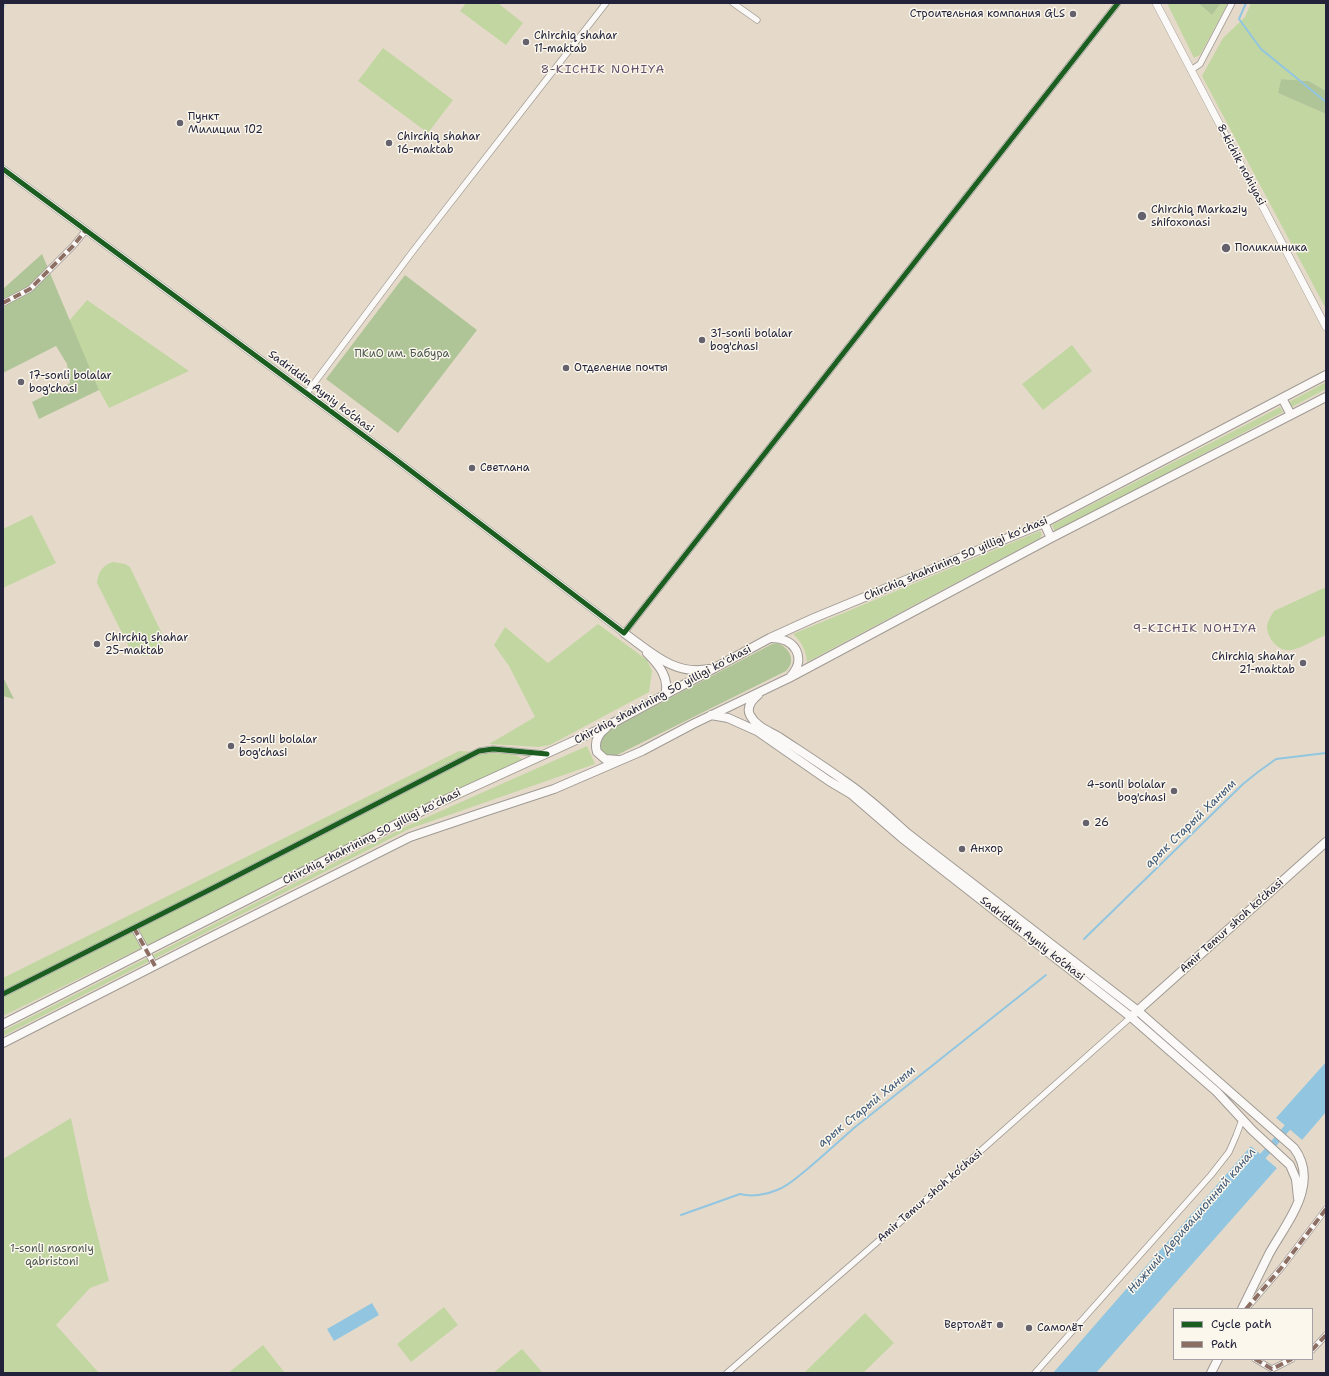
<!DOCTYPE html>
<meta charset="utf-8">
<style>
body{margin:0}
#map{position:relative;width:1329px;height:1376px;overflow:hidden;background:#e5daca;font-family:"Shantell Sans",sans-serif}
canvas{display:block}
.frame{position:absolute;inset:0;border:4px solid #22223b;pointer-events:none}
.legend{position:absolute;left:1173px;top:1308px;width:140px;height:52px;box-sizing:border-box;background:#fbf7ec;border:1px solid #a4a2a5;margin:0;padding:5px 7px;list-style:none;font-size:12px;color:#22223b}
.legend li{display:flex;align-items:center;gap:8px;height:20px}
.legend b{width:20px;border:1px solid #a4a2a5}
</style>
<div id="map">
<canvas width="1329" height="1376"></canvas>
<div class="frame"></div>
<ul class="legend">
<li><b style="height:5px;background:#1b5e20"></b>Cycle path</li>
<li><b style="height:5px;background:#8d6e63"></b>Path</li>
</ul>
</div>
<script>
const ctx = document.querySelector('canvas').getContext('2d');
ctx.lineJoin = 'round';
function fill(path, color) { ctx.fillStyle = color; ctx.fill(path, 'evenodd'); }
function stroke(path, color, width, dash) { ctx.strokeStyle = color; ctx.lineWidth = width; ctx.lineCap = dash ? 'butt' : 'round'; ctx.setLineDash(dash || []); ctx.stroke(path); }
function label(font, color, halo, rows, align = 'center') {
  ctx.font = font + ' "Shantell Sans",sans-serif'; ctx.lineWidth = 3; ctx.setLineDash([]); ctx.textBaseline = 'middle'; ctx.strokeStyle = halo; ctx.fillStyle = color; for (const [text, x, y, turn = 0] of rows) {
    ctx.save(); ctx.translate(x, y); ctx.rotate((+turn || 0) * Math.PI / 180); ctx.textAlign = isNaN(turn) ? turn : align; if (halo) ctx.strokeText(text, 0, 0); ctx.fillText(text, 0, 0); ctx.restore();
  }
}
const green = new Path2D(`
 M466 3H498L523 23 506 45 460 11Z
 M1167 3H1198L1212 15 1221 3H1228L1200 55 1194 58Z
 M1251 3H1326V91L1309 81 1281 79 1278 93 1326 114V309L1202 76 1223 38 1245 17Z
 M383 48 453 100 428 133 358 81Z
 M87 300 189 371 109 408 99 390 69 321Z
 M1072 345 1092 371 1043 410 1022 384Z
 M1326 382V389L1292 407 1289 402Z
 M1280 407 1283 412 1055 532 1052 525Z
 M32 515 56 563 3 588V529Z
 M1040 531 1042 534 1040 538 807 662C806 650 801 641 793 634Z
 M113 562 125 564 130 567 163 636C163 654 147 662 131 651L97 583C98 572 103 565 113 562Z
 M1326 587V635C1318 638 1298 650 1291 650 1278 652 1267 638 1267 626 1268 620 1271 616 1274 611Z
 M598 624 647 660 652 671 649 692 550 745 538 747 489 744 535 717 509 666 494 645 505 627 548 663Z
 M587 746 595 764 409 829 3 1036V1031L407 826Z
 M459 751 510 754 518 756 523 760 3 1016V978Z
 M71 1118 88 1198 109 1281 90 1288 56 1325 99 1373H3V1159Z
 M444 1307 458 1325 411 1362 397 1344Z
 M865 1313 894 1343 863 1373H804Z
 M263 1345 285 1373H228Z
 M522 1349 543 1373H493Z`);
const forest = new Path2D(`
 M1198 3H1221L1212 15Z
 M1281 79 1309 81 1326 91V114L1278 93Z
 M42 254 99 390 39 419 32 402 70 383 67 364 56 346 3 373V289Z
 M405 275 477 330 398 433 326 379Z
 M777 643C789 647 797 661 786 671L617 755H607C597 749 600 741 606 732L772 644Z
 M3 677 14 699 3 696Z`);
const water = new Path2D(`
 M1326 1062V1112L1302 1140 1276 1118Z
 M1251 1146 1277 1168 1096 1373H1053Z
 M372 1303 379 1315 334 1341 327 1329Z`);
const pier = new Path2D(`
 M1276 1118 1302 1140 1300 1141 1275 1119Z
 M1252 1144 1278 1167 1277 1168 1251 1146Z`);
const stream = new Path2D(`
 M349 3H359
 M1246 3 1239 19 1261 49 1326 102
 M3 10 4 3
 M1084 939 1243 784 1258 772 1276 759 1326 753
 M681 1215 740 1194C751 1197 766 1195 777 1190 788 1186 796 1178 805 1171 822 1157 838 1142 854 1128L1046 975`);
const canal = new Path2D(`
 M1257 1163 1293 1121`);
const minor = new Path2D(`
 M733 3 757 20
 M1191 70 1200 64 1232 3
 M3 303 30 289 73 246 86 230
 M306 394 413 251 606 3
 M624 633 1118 3
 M134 928 155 966
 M3 994 217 886 479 751 493 749 545 754
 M1246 1309 1282 1267 1326 1209
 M1312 1350 1326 1335
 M1255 1359 1272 1369 1292 1359
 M727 1373 922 1203 1131 1017
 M1035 1373 1211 1175 1229 1152 1236 1136 1242 1120`);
const tertiary = new Path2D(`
 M1156 3 1326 327
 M3 169 394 458 624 633`);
const secondary = new Path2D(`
 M1282 398 1291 415
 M1044 523 1051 538
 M624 633C651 652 674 676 709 669
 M772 638C795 638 807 658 791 676
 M647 653C659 665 670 678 665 695
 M758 695C752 700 746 707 750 715 756 727 769 731 779 737 800 751 822 765 843 780 866 795 886 814 907 833L1138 1011 1294 1148C1321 1184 1286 1223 1269 1254 1260 1272 1251 1291 1242 1309
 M711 715 728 718 757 731 829 781 851 794 902 838 1131 1017 1217 1092 1252 1130 1290 1165 1296 1179 1298 1198
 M606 728C598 734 594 742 597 752L605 759 618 760
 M1135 1013 1326 842
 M3 1024 438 803 611 724 770 638 814 618 1044 523 1326 375
 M3 1043 205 940 410 837 481 813 554 789 642 751 693 724 789 678 1051 538 1326 397
 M1211 1373 1218 1359`);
const quiet = new Path2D(`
 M3 303 30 289 73 246 86 230
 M134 928 155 966
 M1246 1309 1282 1267 1326 1209
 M1312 1350 1326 1335
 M1255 1359 1272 1369 1292 1359`);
const cycleway = new Path2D(`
 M3 169 394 458 624 633 1118 3
 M3 994 217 886 479 751 493 749 547 754`);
const markers = [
 [1073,14,4,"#66626d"],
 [526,42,4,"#66626d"],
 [180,123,4,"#66626d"],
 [389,143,4,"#66626d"],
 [1142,216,5,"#66626d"],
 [1226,248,5,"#66626d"],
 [702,340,4,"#66626d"],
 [566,368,4,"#66626d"],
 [21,382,4,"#66626d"],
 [472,468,4,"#66626d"],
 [97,644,4,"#66626d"],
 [1303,663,4,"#66626d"],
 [231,746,4,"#66626d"],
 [1174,791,4,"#66626d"],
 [1086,823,4,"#66626d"],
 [962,849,4,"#66626d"],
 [1000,1325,4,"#66626d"],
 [1029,1328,4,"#66626d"]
];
const poiNames = [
 ["Строительная компания GLS",1065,14,"right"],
 ["Chirchiq shahar",534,36],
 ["11-maktab",534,49],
 ["Пункт",188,117],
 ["Милиции 102",188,130],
 ["Chirchiq shahar",397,137],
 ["16-maktab",397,150],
 ["Chirchiq Markaziy",1151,210],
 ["shifoxonasi",1151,223],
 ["Поликлиника",1235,248],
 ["31-sonli bolalar",710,334],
 ["bog'chasi",710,347],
 ["Отделение почты",574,368],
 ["17-sonli bolalar",29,376],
 ["bog'chasi",29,389],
 ["Светлана",480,468],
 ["Chirchiq shahar",105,638],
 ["25-maktab",105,651],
 ["Chirchiq shahar",1295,657,"right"],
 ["21-maktab",1295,670,"right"],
 ["2-sonli bolalar",239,740],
 ["bog'chasi",239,753],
 ["4-sonli bolalar",1166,785,"right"],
 ["bog'chasi",1166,798,"right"],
 ["26",1094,823],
 ["Анхор",970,849],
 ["Вертолёт",992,1325,"right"],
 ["Самолёт",1037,1328]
];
const streetNames = [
 ["8-kichik nohiyasi",1241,165,62],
 ["Sadriddin Ayniy ko‘chasi",321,392,37],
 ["Chirchiq shahrining 50 yilligi koʻchasi",956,559,-23],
 ["Chirchiq shahrining 50 yilligi koʻchasi",663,695,-28],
 ["Chirchiq shahrining 50 yilligi koʻchasi",372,837,-27],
 ["Amir Temur shoh ko‘chasi",1232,926,-42],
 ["Sadriddin Ayniy ko‘chasi",1032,939,38],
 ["Amir Temur shoh ko‘chasi",930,1196,-41]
];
const parkNames = [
 ["ПКиО им. Бабура",402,354],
 ["1-sonli nasroniy",52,1249],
 ["qabristoni",52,1262]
];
const neighbourhoodNames = [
 ["8-KICHIK NOHIYA",603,70],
 ["9-KICHIK NOHIYA",1195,629]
];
const waterNames = [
 ["арык Старый Ханым",1191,824,-44],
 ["арык Старый Ханым",867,1107,-39],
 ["Нижний Деривационный канал",1192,1221,-49]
];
fill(green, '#c2d6a1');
fill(forest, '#b0c597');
fill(water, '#92c6e0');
fill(pier, '#e5daca');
stroke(stream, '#92c6e0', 2);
stroke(canal, '#92c6e0', 7);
stroke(minor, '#a09a94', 7);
stroke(tertiary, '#a09a94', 8);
stroke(secondary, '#a09a94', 10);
stroke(minor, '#fbf9f7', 5.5);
stroke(tertiary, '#fbf9f7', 7);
stroke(secondary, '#fbf9f7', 8);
stroke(quiet, '#8d6e63', 4, [8, 4]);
stroke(cycleway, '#1b5e20', 5);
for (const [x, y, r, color] of markers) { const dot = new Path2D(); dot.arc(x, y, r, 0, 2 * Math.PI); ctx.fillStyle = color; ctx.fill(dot); stroke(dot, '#fbf7ec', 1.5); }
label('11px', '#22223b', '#fbf7ec', poiNames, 'left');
label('11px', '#22223b', '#fbf7ec', streetNames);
label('11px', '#4a574f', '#fbf7ec', parkNames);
ctx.letterSpacing = '1px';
label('12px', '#62506a', '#fbf7ec', neighbourhoodNames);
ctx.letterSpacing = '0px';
label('italic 12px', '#3d5878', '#fbf7ec', waterNames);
</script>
